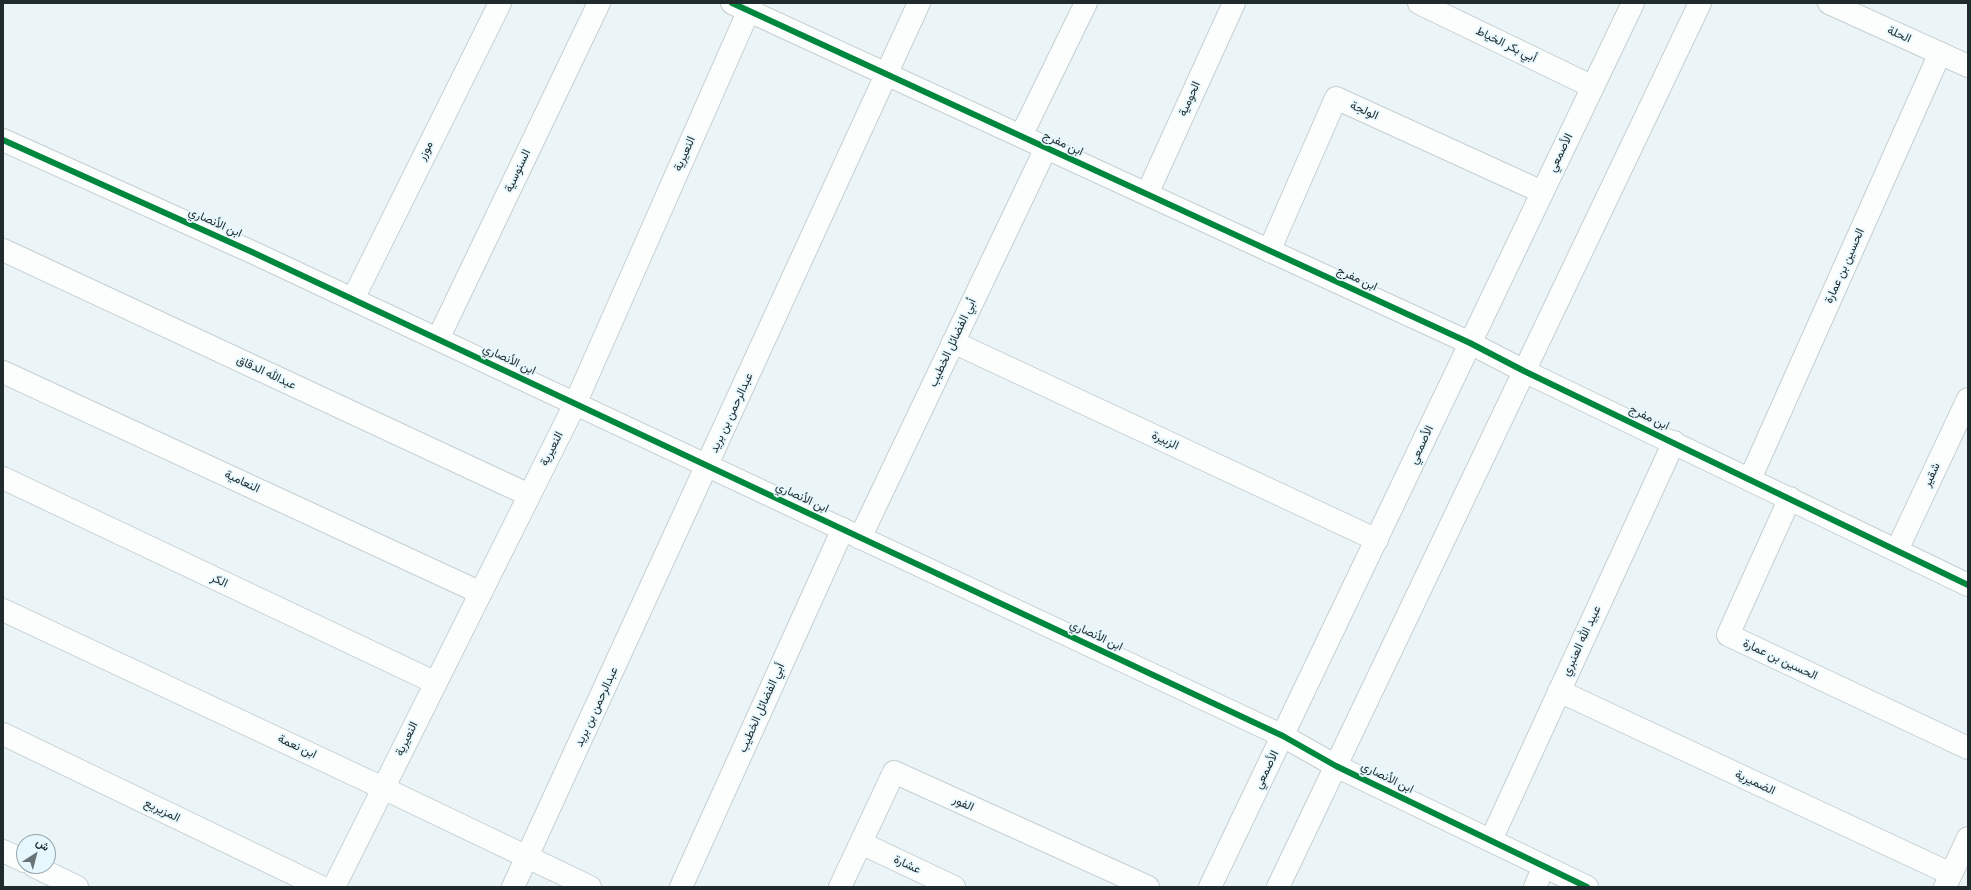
<!DOCTYPE html>
<meta charset="utf-8">
<style>
body{margin:0}
#map{position:relative;width:1971px;height:890px;overflow:hidden;background:#ebf5f8;font-family:"Roboto Condensed",Vazirmatn,sans-serif}
canvas{display:block}
.frame{position:absolute;inset:0;border:4px solid #1f2b2d;pointer-events:none}
.north{position:absolute;left:16px;top:834px;width:40px;height:40px;box-sizing:border-box;background:#e6f8fd;border:1px solid #96a6aa;border-radius:50%;rotate:36deg;font-size:11px;font-weight:700;line-height:16px;text-align:center;color:#1f2b2d}
.north::after{content:'';display:block;margin:auto;width:14px;height:18px;background:#667274;clip-path:polygon(50% 0,100% 100%,50% 72%,0 100%)}
</style>
<div id="map">
<canvas width="1971" height="890"></canvas>
<div class="frame"></div>
<div class="north">ش</div>
</div>
<script>
const ctx = document.querySelector('canvas').getContext('2d');
ctx.lineJoin = 'round';
function stroke(path, color, width, dash) { ctx.strokeStyle = color; ctx.lineWidth = width; ctx.lineCap = dash ? 'butt' : 'round'; ctx.setLineDash(dash || []); ctx.stroke(path); }
function label(font, color, halo, rows, align = 'center') {
  ctx.font = font + ' "Roboto Condensed",Vazirmatn,sans-serif'; ctx.lineWidth = 3.5; ctx.setLineDash([]); ctx.textBaseline = 'middle'; ctx.strokeStyle = halo; ctx.fillStyle = color; for (const [text, x, y, turn = 0] of rows) {
    ctx.save(); ctx.translate(x, y); ctx.rotate((+turn || 0) * Math.PI / 180); ctx.textAlign = isNaN(turn) ? turn : align; if (halo) ctx.strokeText(text, 0, 0); ctx.fillText(text, 0, 0); ctx.restore();
  }
}
const street = new Path2D(`
 M732 3 1470 343 1524 371 1968 585
 M1419 3 1593 87
 M1021 136 1086 3
 M3 140 252 252 1283 736 1336 766 1587 887
 M1147 194 1234 3
 M3 250 529 495
 M1269 251 1336 98 1542 192
 M353 299 500 3
 M438 339 599 3
 M953 342 1377 540
 M3 372 481 593
 M3 478 436 683
 M1750 479 1940 53
 M1790 498 1728 635 1968 748
 M860 538 1046 148
 M1897 550 1968 399
 M3 610 383 788 590 887
 M1559 691 1951 874
 M3 734 321 887
 M1491 840 1674 442
 M861 843 954 887
 M3 851 24 861
 M34 866 77 887
 M334 887 575 404 752 3
 M513 887 919 3
 M681 887 843 529
 M840 887 894 772 1148 887
 M1535 887 1544 866
 M1945 887 1968 838`);
const secondary = new Path2D(`
 M1829 3 1968 66
 M1210 887 1633 3
 M1278 887 1700 3`);
const cycleway = new Path2D(`
 M732 3 1470 343 1524 371 1968 585
 M3 140 252 252 1283 736 1336 766 1587 887`);
const streetNames = [
 ["الحلة",1899,35,24],
 ["أبي بكر الخياط",1506,45,26],
 ["الحومية",1190,99,-66],
 ["الولجة",1364,111,24],
 ["ابن مفرج",1063,144,25],
 ["موزر",426,151,-64],
 ["الأصمعي",1561,153,-64],
 ["النعيرية",685,154,-66],
 ["السنوسية",518,171,-65],
 ["ابن الأنصاري",215,223,24],
 ["الحسين بن عمارة",1845,266,-66],
 ["ابن مفرج",1357,279,25],
 ["أبي الفضائل الخطيب",953,343,-65],
 ["ابن الأنصاري",509,360,25],
 ["عبدالله الدقاق",266,373,25],
 ["عبدالرحمن بن بريد",732,413,-65],
 ["ابن مفرج",1649,418,26],
 ["الزبيرة",1165,441,25],
 ["الأصمعي",1422,445,-65],
 ["النعيرية",552,449,-63],
 ["شقير",1932,475,-65],
 ["النعامية",242,482,25],
 ["ابن الأنصاري",802,498,25],
 ["الكر",219,581,25],
 ["ابن الأنصاري",1096,636,25],
 ["عبيد الله العنبري",1582,641,-65],
 ["الحسين بن عمارة",1780,660,25],
 ["عبدالرحمن بن بريد",597,707,-65],
 ["أبي الفضائل الخطيب",762,708,-66],
 ["النعيرية",407,739,-64],
 ["ابن نعمة",297,747,25],
 ["الأصمعي",1267,770,-64],
 ["ابن الأنصاري",1387,778,26],
 ["الضميرية",1755,783,25],
 ["الفور",963,804,24],
 ["المزيريع",162,811,26],
 ["عشارة",907,865,25]
];
stroke(street, '#c5cfd2', 24);
stroke(secondary, '#c5cfd2', 24);
stroke(street, '#fcfefe', 22);
stroke(secondary, '#fcfefe', 22);
stroke(cycleway, '#00873e', 6);
label('12px', '#1f2b2d', '#e6f8fd', streetNames);
</script>
